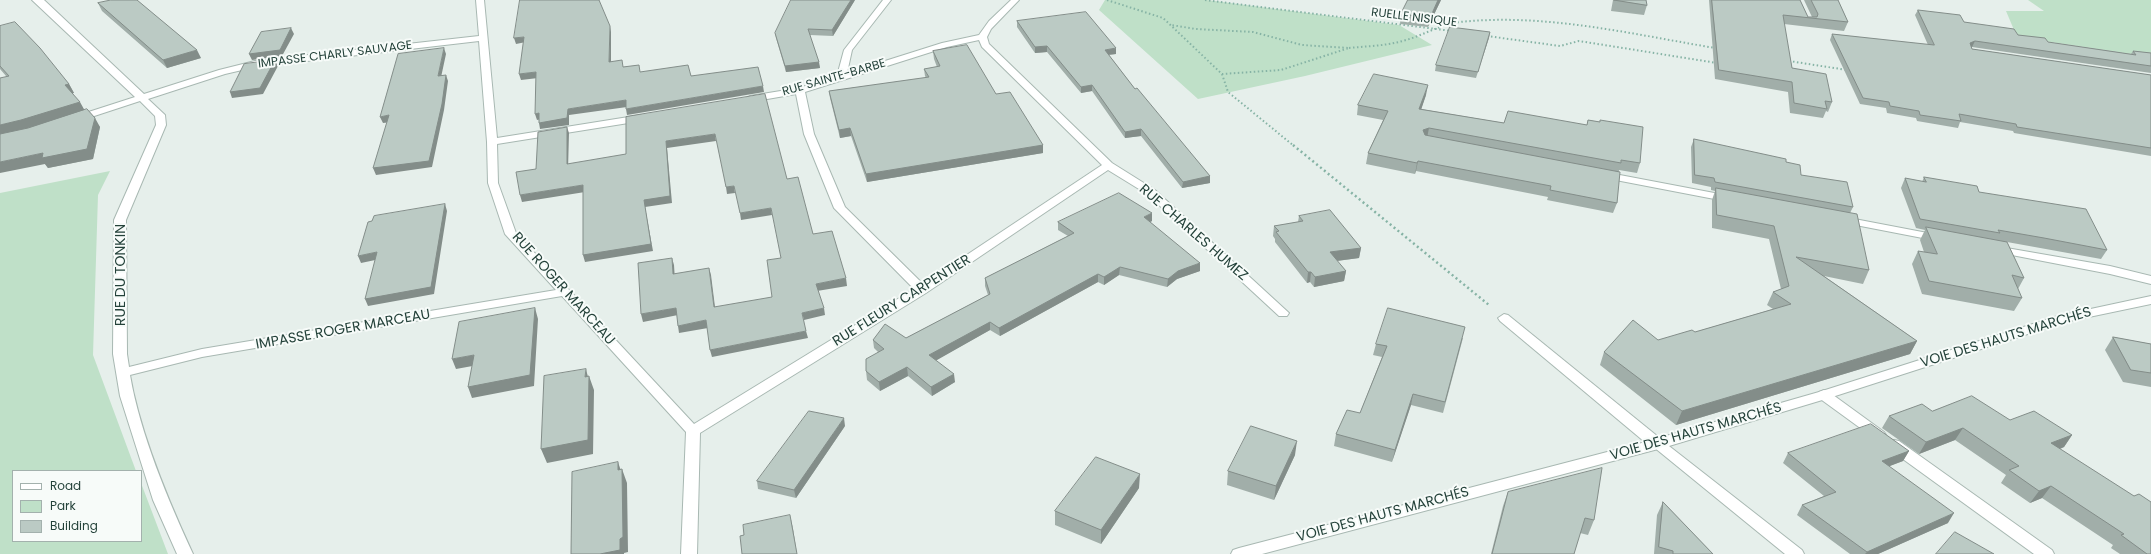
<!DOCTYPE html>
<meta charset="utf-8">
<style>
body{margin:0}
#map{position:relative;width:2151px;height:554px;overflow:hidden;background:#e6efeb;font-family:Poppins,sans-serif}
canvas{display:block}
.legend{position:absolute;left:12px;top:470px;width:130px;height:72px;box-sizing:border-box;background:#f7fbf9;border:1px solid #a3b1ad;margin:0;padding:5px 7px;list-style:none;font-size:12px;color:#24423a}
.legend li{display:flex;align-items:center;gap:8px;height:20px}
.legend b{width:20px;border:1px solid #a3b1ad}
</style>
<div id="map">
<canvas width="2151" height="554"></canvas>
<ul class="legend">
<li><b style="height:5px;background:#fff"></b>Road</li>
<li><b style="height:11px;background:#bfe0c8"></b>Park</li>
<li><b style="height:11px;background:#bbcac4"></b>Building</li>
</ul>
</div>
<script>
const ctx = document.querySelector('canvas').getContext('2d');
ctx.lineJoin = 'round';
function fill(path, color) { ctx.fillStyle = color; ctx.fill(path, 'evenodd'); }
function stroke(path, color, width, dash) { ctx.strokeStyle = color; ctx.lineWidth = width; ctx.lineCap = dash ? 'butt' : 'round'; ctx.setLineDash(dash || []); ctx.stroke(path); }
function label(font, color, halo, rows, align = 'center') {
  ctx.font = font + ' Poppins,sans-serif'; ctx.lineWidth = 4; ctx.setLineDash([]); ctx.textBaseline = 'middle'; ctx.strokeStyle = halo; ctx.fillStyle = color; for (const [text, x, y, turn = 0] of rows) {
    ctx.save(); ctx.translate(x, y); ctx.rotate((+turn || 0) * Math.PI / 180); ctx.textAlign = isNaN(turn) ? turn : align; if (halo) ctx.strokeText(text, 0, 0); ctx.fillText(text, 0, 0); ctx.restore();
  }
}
const green = new Path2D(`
 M1105 0H1207L1399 25 1432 45 1305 76 1198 99 1099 10Z
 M2028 0H2151V57L2017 37 2006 11H2044Z
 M110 171 98 195 93 355 136 471H13V541H141V483L168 554H0V193Z`);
const pathFar1 = new Path2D(`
 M1107 0 1163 18 1222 74 1281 70 1349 48 1302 45 1253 32 1196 29 1171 25
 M1205 0 1452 31
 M1487 36 1560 46 1579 41 1717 63
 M1349 48C1368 46 1387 46 1406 40 1424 35 1441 24 1460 22 1546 13 1631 34 1715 48
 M1789 61 1847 70
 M1222 74 1228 92 1294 146`);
const path = new Path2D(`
 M1293 145 1489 305`);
const service = new Path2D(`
 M1504 314 1508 315 1662 440 1664 444 1662 448H1652L1500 321 1498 318Z`);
const minor = new Path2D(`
 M32 0H44L144 94 219 70 255 61 479 36 476 0H484L497 138 641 115 646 118 641 121 497 144 498 183 516 233 694 424 914 289 834 208 804 134 796 94 750 102 745 99 750 96 799 88 837 76 844 50 883 0H891L852 50 847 73 942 43 979 35 989 21 1011 0H1019L991 29 987 37 989 44 1112 163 1155 190 1289 313 1287 316H1279L1147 194 1108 170 926 293 700 433 697 554H681L686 432 562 296 202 357 130 375C140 434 168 500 193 554H177L153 500 120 396 113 354 114 220 156 125 155 116 140 101 79 121H73V117L135 97ZM979 40 982 47 1102 165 923 284 845 207 814 134 805 92 947 47ZM479 41 487 142 488 183 505 234 556 290 202 349 129 367 127 354 126 220 166 125 165 115 148 99 225 74 255 67Z
 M1604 172 1730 196 1735 199 1730 202 1600 177 1599 175Z
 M1844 217 1938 235 1944 238 1938 241 1840 222 1838 220Z
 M1995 246 2110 266 2151 276V284L2110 274 1991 251 1989 249Z
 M1824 390 1829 392 1884 432 1886 435 1884 438H1874L1819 398 1817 395 1819 392Z
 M1657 439 1662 440 1664 444 1662 448 1262 554H1231L1233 550 1239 548Z
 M1894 440 1899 441 2052 550 2054 554H2034L1889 449 1887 445 1889 441Z`);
const tertiary = new Path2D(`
 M2151 296V304L2065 322 1829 398 1669 446 1802 550 1804 554H1785L1650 444 1652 440 1819 392 2058 316Z`);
const wall = new Path2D(`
 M855 0 833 36 810 35 820 68 786 72 776 38 775 33Z
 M1408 0H1441L1428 27 1400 24 1401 14Z
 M1613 0H1646L1647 5 1644 15 1611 11Z
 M1709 0H1800L1808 17H1812L1804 0H1838L1848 22 1844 31 1784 24 1792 68 1832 102 1828 112 1826 111 1823 118 1790 113 1788 92 1715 79Z
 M98 3 201 58 167 68 102 11Z
 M1918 10 1964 22 2048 42 2131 54 2133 51 2151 53V73L1972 47H1971L1972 49 2151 75V156L2014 133 2013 131 1960 122 1958 128 1917 121 1916 118 1887 113 1886 108 1860 104 1830 40 1832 34 1928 45 1915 15Z
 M1017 21 1116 54 1109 55 1135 89 1210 176V183L1182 188 1141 136 1125 138 1092 91 1081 93 1047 52 1035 53 1017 27Z
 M0 26 69 84 74 93H72L84 110 100 127 93 159 48 168 45 164 6 76 0 69Z
 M1490 32 1476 78 1435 71 1436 65Z
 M933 51 996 94 1043 145V153L867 182 851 136 840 138 830 98 829 91 926 78 925 76 924 69 937 67 934 59Z
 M1426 95 1421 109 1504 123 1587 125 1588 120 1600 122V120L1640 163 1637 173 1619 170 1617 203 1613 213 1547 200 1548 197 1416 171 1415 174 1366 164 1368 153 1383 120 1357 115 1358 105Z
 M1694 139 1786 162 1801 175 1853 207 1850 213 1869 270 1863 284 1824 276 1917 341 1910 354 1676 425 1600 365 1604 352 1695 332 1773 309 1767 305 1773 292 1781 289 1769 239 1712 228V200L1715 191 1711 190V187L1692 183 1691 147Z
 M1924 177 1979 192 2107 250 2101 259 2007 242 2024 278 2018 289 2022 298 2014 311 1922 294 1912 264 1918 251 1924 252 1920 240 1925 230 1916 228 1901 188 1905 178 1922 182Z
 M1299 216 1361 248 1359 258 1337 261 1346 271 1344 281 1314 287 1310 282 1307 283 1275 242V239L1273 236 1274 226 1298 222Z
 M1152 221 1150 222 1200 271 1177 279 1167 287 1119 275 1104 285 1098 282 1000 336 990 330 936 360 955 382 932 396 908 376 880 391 867 380 866 371 878 352 874 348 873 340 906 338 988 295 985 286V278L1068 236 1058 230V222Z
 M2113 337 2151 344V387L2123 382 2105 350Z
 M1463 338 1443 413 1411 405 1392 462 1334 446 1336 434 1360 413 1382 357 1373 355 1376 344Z
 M1932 411 2010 420 2072 435 2064 447 2060 449 2151 554H2120L2111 548 2113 545 2042 498 2030 503 2001 483 2006 475 1955 440 1919 454 1882 428 1889 416Z
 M845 426 796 498 758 489 757 481Z
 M1909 451 1903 461 1889 466 1948 523 1878 554H1850L1797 515 1802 505 1824 496 1783 463 1788 453Z
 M1295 455 1274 500 1227 485 1228 471Z
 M1139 488 1101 544 1055 525V511Z
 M1508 492 1594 520 1588 535 1580 533 1574 554H1491L1503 506Z
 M1663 502 1713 554H1654L1657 515Z`);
const shadedWall = new Path2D(`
 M851 0H855L833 36 832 30Z
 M1438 0H1441L1428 27 1430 18Z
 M610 26 611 32V68L609 62Z
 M291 28 294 34 282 56 252 60 249 54Z
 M1490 32 1489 38 1476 78 1478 72Z
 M524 37 526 42 516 44 514 38Z
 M1975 41 1972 47 1968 49 1970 43Z
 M1047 46V52L1035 53V47Z
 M444 48 446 54 440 82 438 76Z
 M1116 48V54L1105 55V50Z
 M197 50 201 58 167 68 163 60Z
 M275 60 278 66 263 94 232 98 230 92Z
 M819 62 820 68 786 72 785 66Z
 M536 72 538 78 521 80 519 74Z
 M446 75 448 81 444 110 432 167 376 175 373 168Z
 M69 84 74 93 70 94 65 85Z
 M1092 85V91L1081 93V87Z
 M1428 85 1426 95 1418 119 1419 109Z
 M763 86 764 92 627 115 626 109Z
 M626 100 627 107 569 115V125L540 129 539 123 568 109Z
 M80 102 85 111 27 130 0 135V125Z
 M539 113 541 119 537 120 535 114Z
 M389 115 392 122 383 123 380 117Z
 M95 118 100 127 93 159 48 168 45 164 0 173V162L43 153Z
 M567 127 569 133 568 170 567 164Z
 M850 128 851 136 840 138 839 130Z
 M1429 128 1427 138 1422 140 1423 130Z
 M1141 129V136L1125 138V132Z
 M715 134 716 141 667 148 672 203 645 207 653 251 585 262 583 255 666 141Z
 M1043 145V153L867 182 866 174Z
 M1418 161 1416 171 1415 174 1417 163Z
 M1210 176V183L1182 188 1183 182Z
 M583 185 585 192 522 202 520 195Z
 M734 186 735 193 727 194 726 187Z
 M445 204 447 211 434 294 368 306 365 299Z
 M771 208 772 215 741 220 740 213Z
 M1152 213V221L1144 225V217Z
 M1361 248 1359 258 1328 262 1330 252Z
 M377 252 380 259 361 263 358 256Z
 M672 258 674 265 675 281 673 274Z
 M1200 263V271L1177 279 1167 287 1168 279 1178 271Z
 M1120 267 1119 275 1104 285V277Z
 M709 268 711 275 716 315 714 307Z
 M1346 271 1344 281 1314 287 1315 277Z
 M1308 272H1311L1310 282 1307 283Z
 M1098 274V282L1000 336 999 328Z
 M846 278 847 286 817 291 816 284Z
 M535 308 538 319 534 386 472 398 468 387Z
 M676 308 678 315 643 322 641 314Z
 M824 308 825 315 804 320 802 313Z
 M706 320 708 328 679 333 678 326Z
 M990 322V330L930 364 929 355Z
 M806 331 808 338 712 357 710 350Z
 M1917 341 1910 354 1676 425 1682 411Z
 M474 355 478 365 456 369 452 359Z
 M907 367 908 376 880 391 879 382Z
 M586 369 589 381V376L594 390 593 454 547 463 541 449 585 377Z
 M954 374 955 382 932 396 931 387Z
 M1413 394 1411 405 1392 462 1395 450Z
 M844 418 845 426 796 498 794 490Z
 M1963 428 1955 440 1919 454 1926 442Z
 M2072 435 2064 447 2043 456 2051 443Z
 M1297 441 1295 455 1274 500 1276 486Z
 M1909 451 1903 461 1877 471 1882 461Z
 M618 462 622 474V469L627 483 628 552 624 553V554H600L618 470Z
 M1140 474 1139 488 1101 544V530Z
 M2051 486 2042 498 2030 503 2039 491Z
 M1954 513 1948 523 1878 554H1865L1867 552Z
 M790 515 793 529 797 554Z`);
const building = new Path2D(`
 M111 0H137L197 50 163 60 98 3Z
 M520 0H599L610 26 609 62 622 60 623 67 639 65 640 72 688 65 691 76 758 67 763 86 626 109V100L568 109 567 118 539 123V113L535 114 536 72 519 74 524 37 514 38Z
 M791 0H851L832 30 808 29 819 62 785 66 775 33Z
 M1408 0H1438L1430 18 1401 14Z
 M1614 0H1646L1647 5Z
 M1712 0H1800L1808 17H1817L1818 14 1811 0H1838L1848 22 1783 15 1792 68 1826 74 1832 102 1825 101 1827 109 1794 103 1792 82 1719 70Z
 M1918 10 1960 15 1964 22 2014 29 2018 35 2045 38 2048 42 2136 55 2133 51 2151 53V66L1975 41 1970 43 1972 49 2151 75V148L2017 127 2016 124 1959 114 1961 121 1920 115 1919 111 1890 106 1889 102 1863 98 1832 34 1934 45Z
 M1086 12 1116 48 1105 50 1135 89 1137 88 1210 176 1183 182 1141 129 1125 132 1092 85 1081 87 1047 46 1035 47 1017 21Z
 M15 22 40 48 69 84 65 85 80 102 21 120 0 125V78L9 76 0 66V26Z
 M1450 27 1490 32 1478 72 1436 65Z
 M291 28 280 50 249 54 261 32Z
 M967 45 996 94 1010 92 1043 145 866 174 850 128 839 130 829 91 929 77 924 69 940 66 933 51Z
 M444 48 438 76 446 75 442 104 429 161 373 168 389 115 380 117 398 54Z
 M275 60 260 88 230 92 244 64Z
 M1374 74 1428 85 1419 109 1504 123 1508 111 1587 125 1588 120 1600 122V120L1643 127 1640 163 1621 160V163L1429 128 1423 130 1425 135 1620 172 1617 203 1550 190 1551 186 1418 161 1417 163 1368 153 1388 111 1358 105Z
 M765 94 787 179 798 177 813 234 832 231 846 278 816 284 824 308 802 313 806 331 710 350 706 320 678 326 676 308 641 314 638 263 672 258 673 274 709 268 714 307 772 297 767 260 781 258 771 208 740 213 734 186 726 187 715 134 666 141 670 196 644 200 651 244 583 255V185L520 195 516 172 536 169 538 132 567 127V164L626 154V117Z
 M87 109 95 118 87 149 42 158 43 153 0 162V134L28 128Z
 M1694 139 1786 159V162L1800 165 1801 175 1847 182 1853 207 1715 182 1714 178 1695 175Z
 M1924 177 1977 186 1979 192 2086 209 2107 250 2044 238 1998 230 2000 233 1920 219 1905 178 1926 182Z
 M1716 188 1857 214 1869 270 1796 257 1917 341 1682 411 1604 352 1633 320 1658 340 1692 330 1695 332 1791 304 1773 292 1789 286 1774 226 1717 215Z
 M1119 193 1152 213 1144 217 1200 263 1178 271 1168 279 1120 267 1104 277 1098 274 999 328 990 322 929 355 954 374 931 387 907 367 879 382 866 371V359L884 349 873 340 885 324 906 338 990 294 985 278 1074 233 1058 222Z
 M445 204 431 287 365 299 377 252 358 256 368 222 372 221 374 216Z
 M1330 210 1361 248 1330 252 1346 271 1315 277 1311 272H1308L1276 232 1279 231 1274 226 1303 221 1299 216Z
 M1926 227 2007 242 2024 278 2012 275 2022 298 1929 281 1918 251 1937 254Z
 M535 308 530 375 468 387 474 355 452 359 459 322Z
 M1388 308 1465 327 1445 402 1413 394 1395 450 1336 434 1347 410 1360 413 1387 346 1376 344Z
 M2113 337 2151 344V373L2131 370Z
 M586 369 585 377 589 376 588 440 541 449 544 376Z
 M1972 396 2010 420 2034 411 2072 435 2051 443 2134 496 2139 494 2151 502V554H2147L2121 535 2124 534 2051 486 2039 491 2009 470 2019 466 1963 428 1926 442 1889 416 1922 404 1932 411Z
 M809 411 844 418 794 490 757 481Z
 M1871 424 1909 451 1882 461 1954 513 1867 552 1802 505 1836 492 1788 453Z
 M1251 426 1297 441 1276 486 1228 471Z
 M1096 457 1140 474 1101 530 1055 511Z
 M618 462V470L622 469 623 537 620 539V550L600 554H571L572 472Z
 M1602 468 1594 520 1585 518 1574 554H1492L1508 492Z
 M1663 502 1713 554H1673V551L1659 547Z
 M790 515 797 554H742L740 536 744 535 743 525Z
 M1955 532 1994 554H1936Z`);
const farStreetnames = [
 ["RUELLE NISIQUE",1414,18,7],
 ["IMPASSE CHARLY SAUVAGE",335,55,-7],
 ["RUE SAINTE-BARBE",834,78,-16]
];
const streetNames = [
 ["RUE CHARLES HUMEZ",1193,233,41],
 ["RUE DU TONKIN",121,275,-90],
 ["RUE ROGER MARCEAU",563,289,48],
 ["RUE FLEURY CARPENTIER",902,301,-32],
 ["IMPASSE ROGER MARCEAU",343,330,-10],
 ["VOIE DES HAUTS MARCHÉS",2006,338,-17],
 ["VOIE DES HAUTS MARCHÉS",1696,432,-16],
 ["VOIE DES HAUTS MARCHÉS",1383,515,-15]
];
fill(green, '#bfe0c8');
stroke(service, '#a8b8b2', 2);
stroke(minor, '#a8b8b2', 2);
stroke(tertiary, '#a8b8b2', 2);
stroke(pathFar1, '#86b3a5', 2, [1.5, 2.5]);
stroke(path, '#86b3a5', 2.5, [2, 3]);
fill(service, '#fff');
fill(minor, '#fff');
fill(tertiary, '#fff');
fill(wall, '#a1aea9');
fill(shadedWall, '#838d89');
fill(building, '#bbcac4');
stroke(building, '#838d89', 1);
label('12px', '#24423a', '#f7fbf9', farStreetnames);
label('14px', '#24423a', '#f7fbf9', streetNames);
</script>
